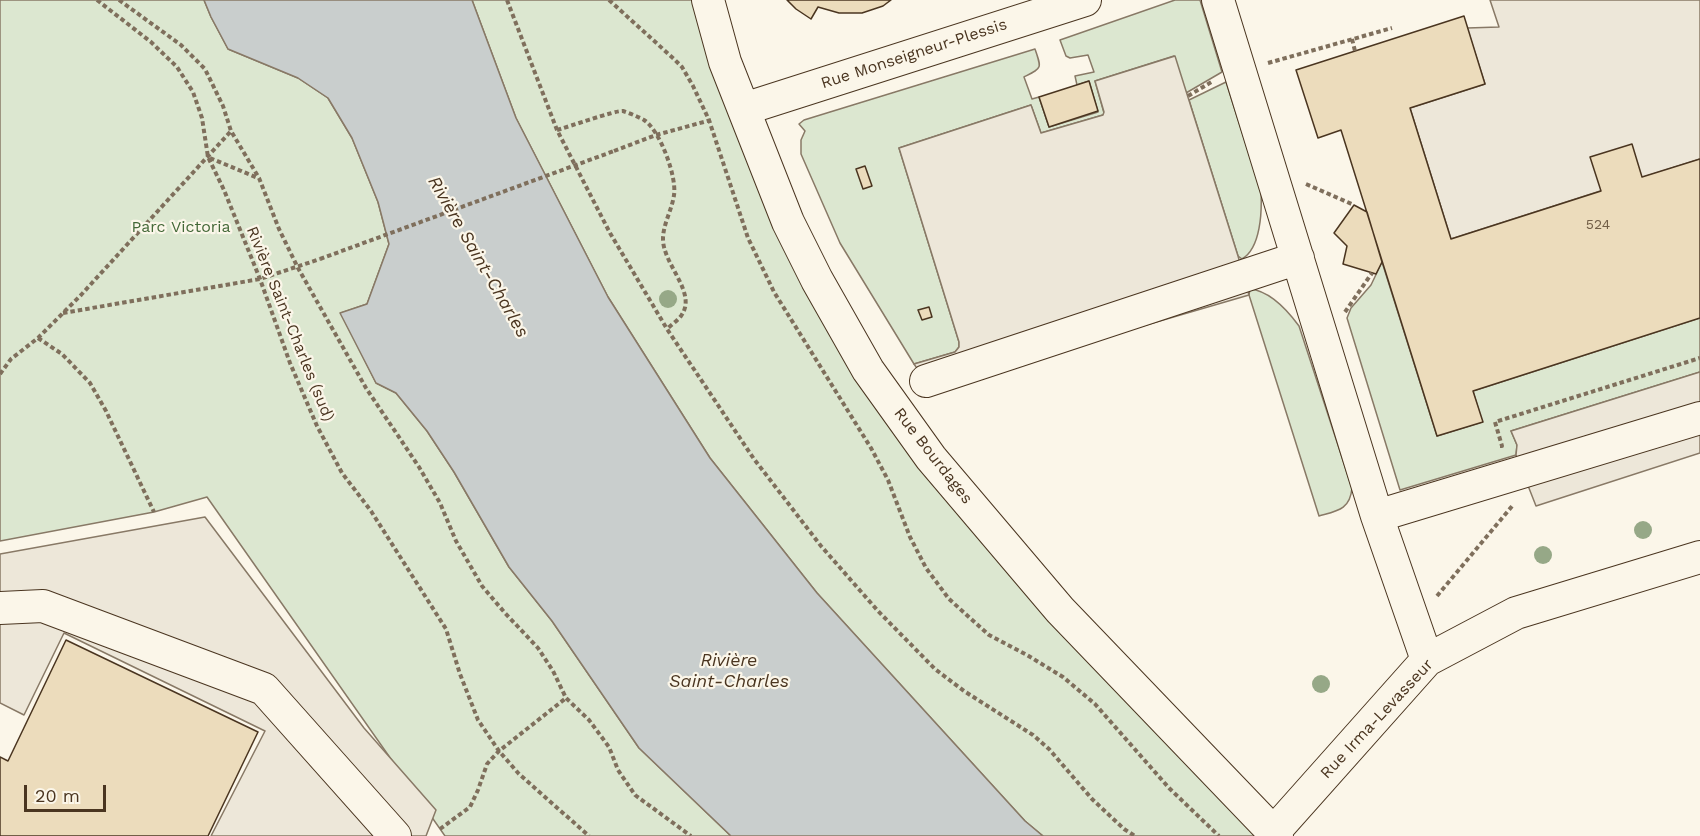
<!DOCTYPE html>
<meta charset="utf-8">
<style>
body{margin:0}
#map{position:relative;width:1700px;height:836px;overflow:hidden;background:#fbf6e9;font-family:"Work Sans",sans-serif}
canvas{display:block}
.scale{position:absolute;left:24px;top:785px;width:82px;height:27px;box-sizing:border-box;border:3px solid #4a3520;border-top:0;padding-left:8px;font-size:18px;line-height:21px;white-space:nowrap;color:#4a3520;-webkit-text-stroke:4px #fbf6e9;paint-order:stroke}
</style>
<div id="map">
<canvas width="1700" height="836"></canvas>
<div class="scale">20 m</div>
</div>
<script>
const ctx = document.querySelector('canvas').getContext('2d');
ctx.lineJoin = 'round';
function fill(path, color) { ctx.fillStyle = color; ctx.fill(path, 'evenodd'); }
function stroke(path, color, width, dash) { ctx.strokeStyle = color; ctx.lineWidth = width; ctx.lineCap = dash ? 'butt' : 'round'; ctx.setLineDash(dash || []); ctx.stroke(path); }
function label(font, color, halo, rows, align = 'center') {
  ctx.font = font + ' "Work Sans",sans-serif'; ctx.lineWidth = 4.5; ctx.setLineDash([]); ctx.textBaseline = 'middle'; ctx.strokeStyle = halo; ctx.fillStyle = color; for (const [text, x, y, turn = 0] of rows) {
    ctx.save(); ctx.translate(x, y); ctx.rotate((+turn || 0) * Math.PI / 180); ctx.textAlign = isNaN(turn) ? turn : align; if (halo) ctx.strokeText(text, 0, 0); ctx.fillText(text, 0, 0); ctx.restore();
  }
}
const green = new Path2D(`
 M0 0H204L211 17 228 49 298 78 328 98 352 138 378 202 389 244 367 304 341 313 376 383 396 393 427 431 454 472 509 567 552 621 639 748 731 836H445L207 497 154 512 0 541Z
 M472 0H708L868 370 1277 836H1043L1025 821 817 593 710 458 608 297 516 118Z
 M1175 0H1200L1222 72 1186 93 1174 56 1095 81 1104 113 1103 115 1041 133 1031 105 899 148 959 342V347L955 352 914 364 840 243 801 154V140L805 131 799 124 804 120 1035 49C1042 69 1042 68 1024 77L1032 99 1039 97 1049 127 1098 112 1089 81 1077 85 1075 76 1094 72 1088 55 1070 58 1066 56 1060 40Z
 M1226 82 1261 191C1262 211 1261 248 1242 259L1238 256 1189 100Z
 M1382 262 1437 436 1482 422 1473 391 1700 318V372L1511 431 1517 445 1516 455 1400 490 1347 318 1351 308 1371 285Z
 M1250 289C1270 291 1288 311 1299 326L1352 488C1350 510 1337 511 1319 516L1249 295Z`);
const parking = new Path2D(`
 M1490 0H1700V159L1451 239 1410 108 1485 84 1467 28 1499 27Z
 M1175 56 1238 256 1249 295 1098 339 934 393 914 364 955 352 959 347V342L899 148 1031 105 1041 133 1103 115 1104 112 1095 81Z
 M1700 372V453L1536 506 1516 455 1517 445 1511 431Z
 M205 517 364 728 436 810 426 836H211L265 731 64 633 24 715 0 703V554Z`);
const water = new Path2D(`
 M204 0H472L516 118 608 297 710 458 817 593 1025 821 1043 836H731L639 748 552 621 509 567 454 472 427 431 396 393 376 383 340 313 367 304 389 244 378 202 352 138 328 98 298 78 228 49 211 17Z`);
const building = new Path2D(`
 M787 0H891L883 6 862 13H839L818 7 811 19 796 9Z
 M1464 16 1485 84 1410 108 1451 239 1601 191 1590 157 1632 144 1642 177 1700 159V318L1473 391 1483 422 1437 436 1341 130 1318 138 1296 70Z
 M1089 81 1098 111 1049 127 1039 97Z
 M865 166 872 186 863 189 856 169Z
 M1354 205 1367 212 1382 262 1376 274 1343 264 1347 246 1334 233Z
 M929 307 932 317 922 320 918 310Z
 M66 640 258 732 208 836H0V757L8 761Z`);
const path = new Path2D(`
 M97 0 151 42 177 67 193 92 202 118 208 157 224 190 260 279 290 363 317 426 342 473 371 511 446 629 460 674 478 720 499 751 519 774 589 836
 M119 0 181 45 205 69 223 106 231 131 259 178 279 229 298 268 366 388 419 467 440 503 456 541 482 586 505 613 538 648 553 671 566 698 589 720 609 747 618 770 635 795 691 836
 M507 0 557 130 610 233 667 329 754 459 821 546 878 611 935 669 964 691 1033 735 1049 749 1092 799 1124 829 1135 836
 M609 0 674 59 682 67 693 86 709 120 748 238 774 292 871 448 888 480 910 537 926 568 949 599 989 635 1027 655 1063 677 1095 704 1169 788 1219 836
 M1352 39 1355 51
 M1268 63 1392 28
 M1188 96 1213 81
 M557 130C568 127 616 110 623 111 629 113 639 117 644 120 660 130 677 177 674 195 672 210 663 224 663 239 663 265 698 293 681 316 677 321 671 325 667 329
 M614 151 656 135 711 120
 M210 158 258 178
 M1306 184 1354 205
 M1345 312 1372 273
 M63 313 260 279 320 259
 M38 338 62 354 90 383 106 411 154 512
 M0 374 11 359 38 338 81 295 231 131
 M1500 446H1502L1495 422 1700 358
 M1437 596 1513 505
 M440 829 470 807 478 790 487 764 499 751 566 698`);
const minor = new Path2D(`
 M708 0 725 62 788 222 817 280 868 370 931 458 1060 610 1277 836
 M1218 0 1377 516 1427 660
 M744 109 1085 0
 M926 381 1298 258
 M1377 516 1700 418
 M0 608 43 606 264 689 395 836
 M1273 833 1427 660 1516 613 1700 557`);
const pathBridge = new Path2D(`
 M320 259 614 151`);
const trees = [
 [668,299],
 [1643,530],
 [1543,555],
 [1321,684]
];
const numberNames = [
 ["524",1598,225]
];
const streetNames = [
 ["Rue Monseigneur-Plessis",914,54,-18],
 ["Rivière Saint-Charles (sud)",290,324,68],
 ["Rue Bourdages",933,456,52],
 ["Rue Irma-Levasseur",1377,719,-47]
];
const parkNames = [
 ["Parc Victoria",181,227]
];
const waterNames = [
 ["Rivière Saint-Charles",478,257,60],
 ["Rivière",729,661],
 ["Saint-Charles",729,682]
];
fill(green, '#dce7d0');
stroke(green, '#887966', 1.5);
fill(parking, '#ede7d9');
stroke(parking, '#887966', 1.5);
fill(water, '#c9cecd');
stroke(water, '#887966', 1.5);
fill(building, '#ecdcbc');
stroke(building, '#4a3520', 1.5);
stroke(minor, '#4a3520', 34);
stroke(path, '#7f6f5c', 4, [4.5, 3]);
stroke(minor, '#fbf6e9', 32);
stroke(pathBridge, '#7f6f5c', 4, [4.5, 3]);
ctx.fillStyle = '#96a887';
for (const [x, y] of trees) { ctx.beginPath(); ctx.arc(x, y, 9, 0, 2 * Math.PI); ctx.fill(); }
label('14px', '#725f47', null, numberNames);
label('16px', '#4a3520', '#fbf6e9', streetNames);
label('16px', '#436837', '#fbf6e9', parkNames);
label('italic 18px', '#4a3520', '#fbf6e9', waterNames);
</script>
